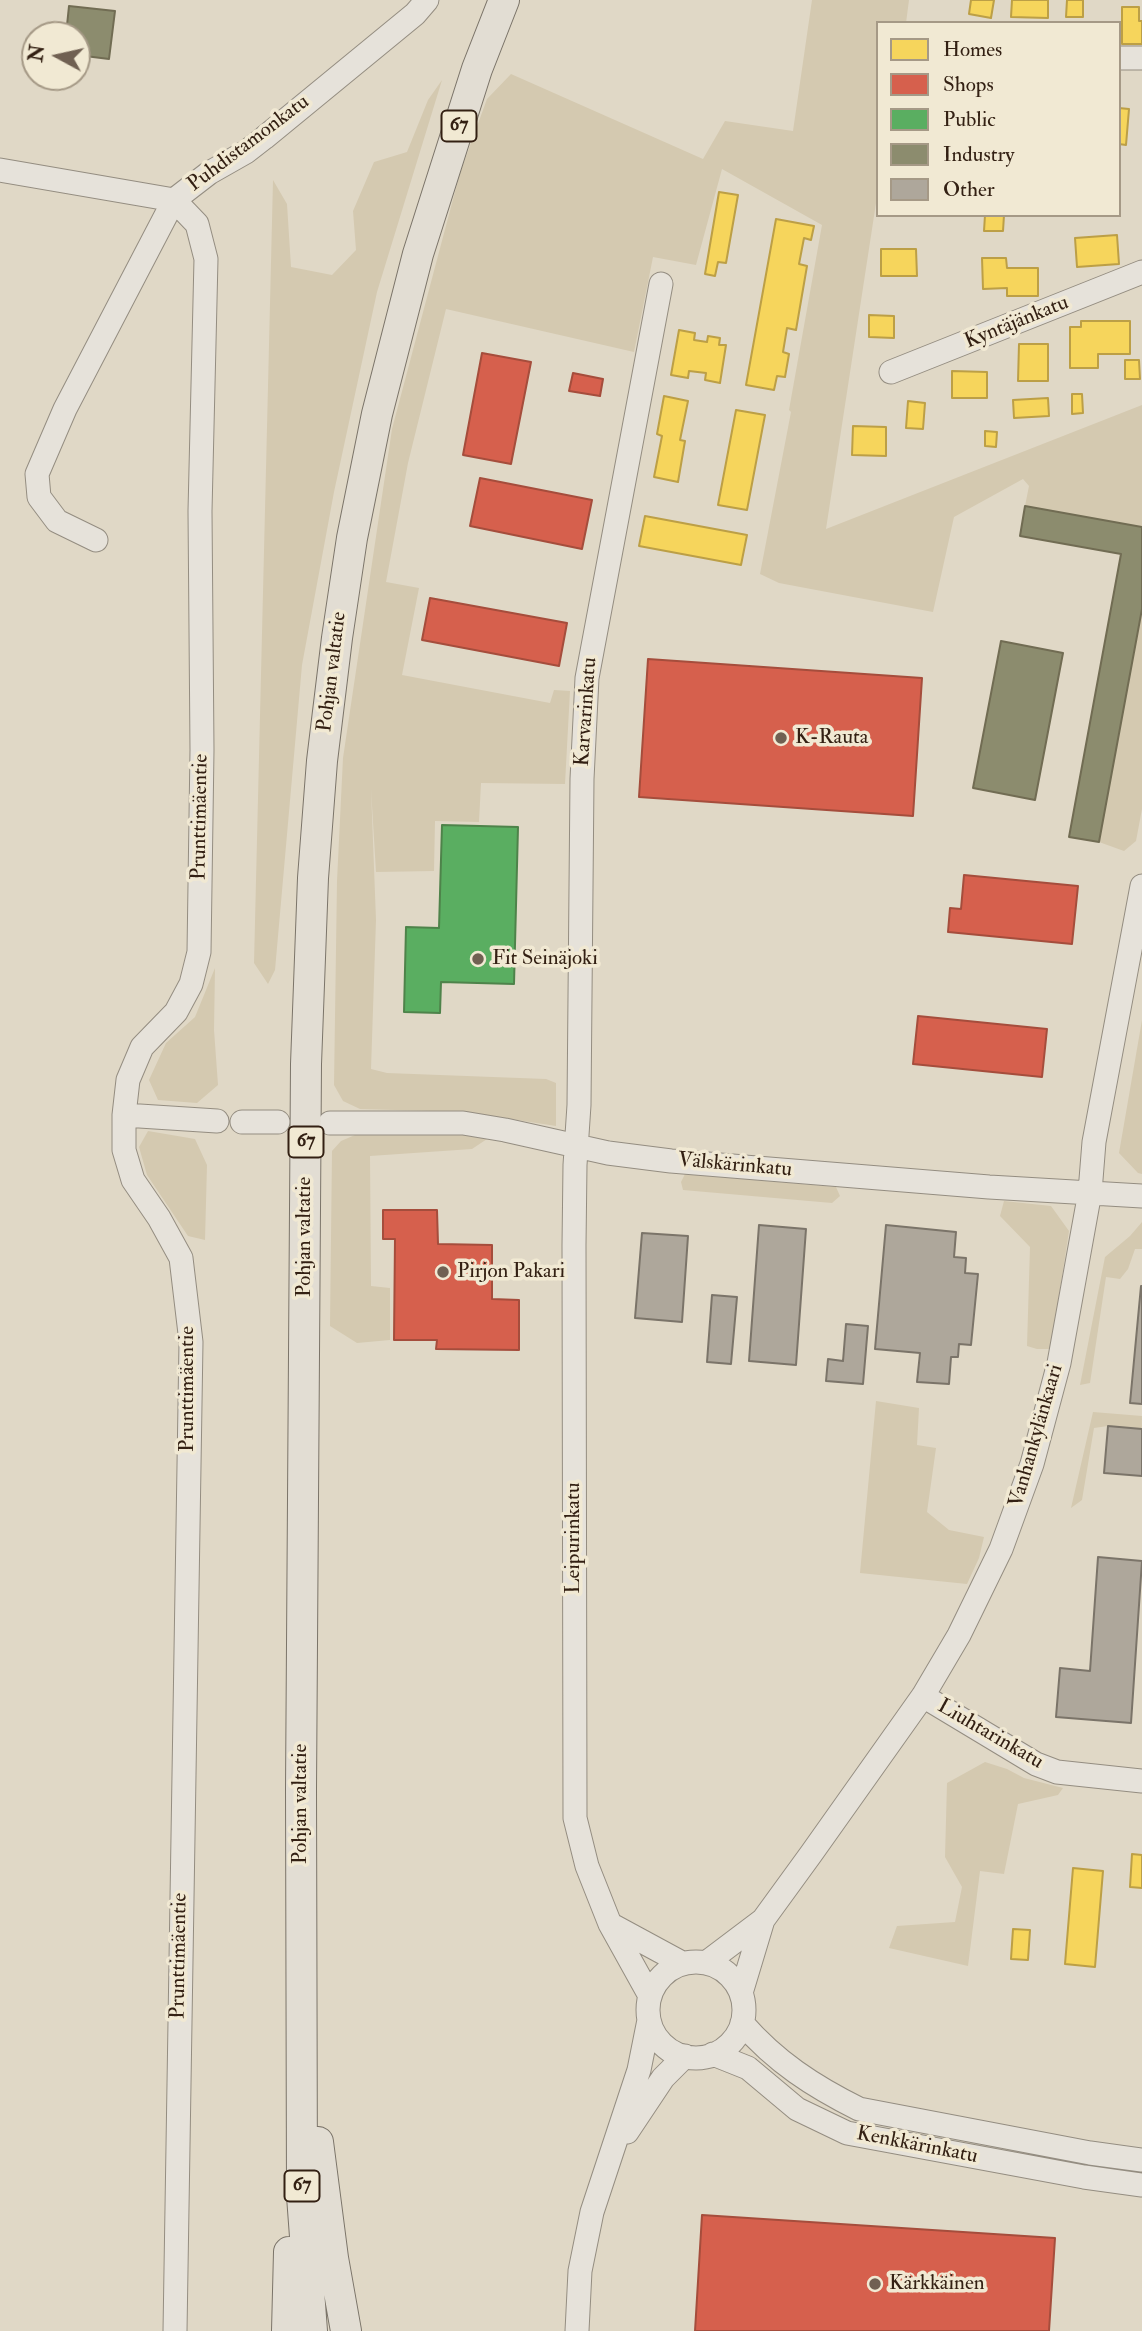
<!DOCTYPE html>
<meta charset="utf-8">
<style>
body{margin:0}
#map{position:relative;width:1142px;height:2331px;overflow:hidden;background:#e0d8c6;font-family:"IM FELL Double Pica",serif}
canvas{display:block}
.legend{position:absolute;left:876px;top:21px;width:245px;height:196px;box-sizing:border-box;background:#f1e9d3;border:2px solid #a59986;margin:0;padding:9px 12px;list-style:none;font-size:21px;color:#332013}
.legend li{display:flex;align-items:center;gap:14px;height:35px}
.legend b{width:35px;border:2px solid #a59986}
.north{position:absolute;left:21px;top:21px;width:70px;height:70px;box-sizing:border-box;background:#f1e9d3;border:2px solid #a59986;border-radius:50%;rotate:278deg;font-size:19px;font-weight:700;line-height:28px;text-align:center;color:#332013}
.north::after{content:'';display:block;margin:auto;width:24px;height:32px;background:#706052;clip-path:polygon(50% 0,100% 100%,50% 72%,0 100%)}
</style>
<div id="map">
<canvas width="1142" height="2331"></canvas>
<ul class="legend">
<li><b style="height:19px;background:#f6d55c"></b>Homes</li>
<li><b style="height:19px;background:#d6604d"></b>Shops</li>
<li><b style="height:19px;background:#5aae61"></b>Public</li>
<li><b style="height:19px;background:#8c8c6e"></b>Industry</li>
<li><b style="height:19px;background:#aea79b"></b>Other</li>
</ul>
<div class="north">N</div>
</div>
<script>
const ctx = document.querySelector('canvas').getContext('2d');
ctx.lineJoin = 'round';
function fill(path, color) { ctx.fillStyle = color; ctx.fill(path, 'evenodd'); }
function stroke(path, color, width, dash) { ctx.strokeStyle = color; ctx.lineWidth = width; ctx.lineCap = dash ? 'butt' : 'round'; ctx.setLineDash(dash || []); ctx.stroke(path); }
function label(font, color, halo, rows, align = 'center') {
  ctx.font = font + ' "IM FELL Double Pica",serif'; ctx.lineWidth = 7; ctx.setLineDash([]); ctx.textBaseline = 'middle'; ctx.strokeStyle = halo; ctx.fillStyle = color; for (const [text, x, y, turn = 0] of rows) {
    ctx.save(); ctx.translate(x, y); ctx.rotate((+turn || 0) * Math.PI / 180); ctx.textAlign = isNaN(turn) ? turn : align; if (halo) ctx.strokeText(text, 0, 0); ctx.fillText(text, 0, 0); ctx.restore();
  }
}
const green = new Path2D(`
 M812 0H909L906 23H878V190L826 529 1142 405V527L1025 506 1029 486 1023 479 954 517 933 612 779 583 760 574 791 412 789 410 822 225 722 169 696 265 653 257 634 352 446 309 408 463 386 582 419 588 402 675 550 703 554 690 570 691 565 784 481 783 479 822 435 821 434 871 376 872 371 789 376 920 371 1069 387 1073 546 1079 556 1083V1126L465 1112 360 1109 343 1101 334 1085 337 881 343 758 392 429 460 173 487 99 511 74 703 159 725 121 793 131Z
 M442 80 377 292 334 492 302 665 275 970 268 984 254 963 273 180 287 204 291 267 332 275 356 250 353 211 374 162 407 152 428 100Z
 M1142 609V809L1136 841 1124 851 1099 842Z
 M215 968 214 1030 218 1085 197 1103 158 1100 149 1080 166 1043 195 1017Z
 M1142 1020V1174L1138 1173 1119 1153Z
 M148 1131 195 1139 207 1165 205 1240 188 1236 147 1175 139 1147Z
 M362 1132 458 1134 487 1139 472 1149 370 1156 371 1286 390 1288V1340L357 1343 330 1326 332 1151 341 1141Z
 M685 1174 836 1187 840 1196 832 1203 683 1190 681 1182Z
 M1004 1201 1051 1206 1069 1231 1051 1349H1037L1027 1346 1030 1247 1000 1216Z
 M1142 1222V1249H1135L1128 1269 1120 1279 1106 1277 1090 1383 1080 1385 1105 1257 1130 1236Z
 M876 1401 919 1408 917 1445 936 1448 927 1512 949 1530 984 1537 979 1558 967 1584 860 1573Z
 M1093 1412 1142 1416V1429L1108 1426 1094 1428 1082 1500 1071 1508Z
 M985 1762 1007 1769 1024 1778 1063 1788 1058 1795 1018 1804 1004 1874 980 1871 968 1966 889 1948 897 1926 955 1922 962 1887 945 1857 947 1783Z`);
const homes = new Path2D(`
 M971 0H994L991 18 969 14Z
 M1012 0H1048V18L1011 17Z
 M1067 0H1083V17H1066Z
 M1122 7H1139V21H1142V44H1122Z
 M1119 108 1129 109 1126 145 1119 144Z
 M719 192 738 195 726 263 718 262 715 276 705 274Z
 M985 215H1004L1003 231H984Z
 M776 219 814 226 811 240 804 238 799 264 807 266 796 330 787 328 783 352 789 354 785 377 777 376 774 390 746 385Z
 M1117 235 1119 264 1077 267 1075 238Z
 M881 249H916L917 276H881Z
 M982 258H1006L1007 268H1038V296H1007V288L983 289Z
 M869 315 894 316V338L869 337Z
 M1081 321H1130V354H1098V368H1070V327H1081Z
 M679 330 695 333 694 340 707 342 708 336 720 338 719 345H726L720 383 705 380 706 373 689 371 688 378 671 375Z
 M1019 344H1048V381H1018Z
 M1125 360H1139L1140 379H1125Z
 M952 371 987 372V398H952Z
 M1072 394H1082L1083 413 1072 414Z
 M664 396 688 401 680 440 685 441 678 482 654 477 662 436 657 434Z
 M1048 398 1049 416 1014 418 1013 400Z
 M908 401 925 403 923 429 906 428Z
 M736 410 765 415 747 510 718 505Z
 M853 426 886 427V456L852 455Z
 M985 431 997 432 996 447 985 446Z
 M645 516 747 535 741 565 639 546Z
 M1132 1854 1142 1855V1888L1130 1887Z
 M1073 1868 1103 1871 1095 1967 1065 1964Z
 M1013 1929 1030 1930 1028 1960 1011 1959Z`);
const shops = new Path2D(`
 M482 353 531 362 511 464 463 455Z
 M573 373 603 379 600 396 569 391Z
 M480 478 592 500 582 549 470 526Z
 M430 598 567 623 559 666 422 640Z
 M648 659 922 678 913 816 639 797Z
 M964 875 1078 886 1072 944 948 932 950 908 961 909Z
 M918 1016 1047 1029 1042 1077 913 1064Z
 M383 1210H437L438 1244 492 1245V1299L519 1300V1350L436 1349 437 1340H394L395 1239H383Z
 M702 2215 1055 2238 1049 2331H695Z`);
const public = new Path2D(`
 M442 825 518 827 514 984 441 982 440 1013 404 1012 406 927 439 928Z`);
const industry = new Path2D(`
 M69 6 115 11 109 59 77 55V35H66Z
 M1025 506 1142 527V609L1099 842 1069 837 1121 554 1020 536Z
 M1001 641 1063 653 1035 800 973 788Z`);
const building = new Path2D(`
 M759 1225 806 1229 796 1365 749 1361Z
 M886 1225 956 1232 954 1257 966 1258 965 1273 978 1274 971 1345 959 1344 958 1357H951L949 1384 917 1382 920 1353 875 1349Z
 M642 1233 688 1236 682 1322 635 1318Z
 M1141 1286H1142V1404L1130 1403Z
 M712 1295 737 1297 731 1364 707 1362Z
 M846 1324 868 1326 863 1384 826 1381 828 1359 843 1361Z
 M1108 1426 1142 1429V1476L1104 1473Z
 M1098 1557 1142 1561 1131 1723 1056 1717 1060 1668 1090 1671Z`);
const minor = new Path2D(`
 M1119 58H1142
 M0 170 174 200
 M174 200 197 224 206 259 200 511 202 750 199 952 191 984 176 1012 142 1047 128 1080 124 1115V1150L133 1180 159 1218 181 1258 191 1342 175 2331
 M891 372 1142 272
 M96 540 57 521 39 497 37 474 65 409 174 200 209 173 246 152 264 138 415 14 427 0
 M124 1115 217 1121
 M242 1122H278
 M330 1123H463L505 1130 608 1153 671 1161 989 1187 1142 1196
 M923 1696 1036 1764 1057 1772 1142 1781
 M610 1924 682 1963
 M648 2010a48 48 0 1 1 96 0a48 48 0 1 1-96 0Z
 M706 1963 763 1920 811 1854 923 1696 959 1635 1001 1549 1032 1464 1059 1363 1090 1192 1094 1142 1142 886
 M741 1993 763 1920
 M650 1996 610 1924 587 1866 575 1818 574 1245 575 1165 579 1105 582 779 587 678 661 284
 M742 2023C776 2062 813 2086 859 2109L1090 2153 1142 2160
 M713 2054 748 2068 797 2109 847 2133 1084 2177 1142 2185
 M627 2132 663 2078 685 2056
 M577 2331 580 2271 592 2212 639 2070 649 2020`);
const major = new Path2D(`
 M318 2142 333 2258 346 2331
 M287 2331 289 2252
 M312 2331 302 2196 301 1788 306 1064 313 878 322 761 337 638 352 538 377 414 418 254 477 69 504 0`);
const markers = [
 [781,738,7,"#706052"],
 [478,959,7,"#706052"],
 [443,1272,7,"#706052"],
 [875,2284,7,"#706052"]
];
const shields = [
 [459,126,35],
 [306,1142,35],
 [302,2186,35]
];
const shieldNames = [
 ["67",459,126],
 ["67",306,1142],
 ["67",302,2186]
];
const streetNames = [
 ["Puhdistamonkatu",249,144,-37],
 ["Kyntäjänkatu",1017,323,-22],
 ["Pohjan valtatie",333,672,-83],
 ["Karvarinkatu",587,712,-86],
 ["Prunttimäentie",201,817,-89],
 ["Välskärinkatu",735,1166,5],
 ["Pohjan valtatie",305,1237,-90],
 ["Prunttimäentie",188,1389,-90],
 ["Vanhankylänkaari",1037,1436,-74],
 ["Leipurinkatu",574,1538,-90],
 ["Liuhtarinkatu",990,1735,30],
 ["Pohjan valtatie",301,1804,-90],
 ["Prunttimäentie",180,1956,-89],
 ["Kenkkärinkatu",917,2146,11]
];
const poiNames = [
 ["K-Rauta",795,738],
 ["Fit Seinäjoki",492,959],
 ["Pirjon Pakari",457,1272],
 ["Kärkkäinen",889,2284]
];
fill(green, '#d4c9b0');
fill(homes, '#f6d55c');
stroke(homes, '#bc9f46', 2);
fill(shops, '#d6604d');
stroke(shops, '#a54d3c', 2);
fill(public, '#5aae61');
stroke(public, '#4e834a', 2);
fill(industry, '#8c8c6e');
stroke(industry, '#716c53', 2);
fill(building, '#aea79b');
stroke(building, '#7b7469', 2);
stroke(minor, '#948d81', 25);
stroke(major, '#7b7469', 32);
stroke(minor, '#e6e2da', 23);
stroke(major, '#e2ddd3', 30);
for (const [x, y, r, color] of markers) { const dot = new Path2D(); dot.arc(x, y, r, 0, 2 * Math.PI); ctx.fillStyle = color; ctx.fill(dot); stroke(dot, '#f1e9d3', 2.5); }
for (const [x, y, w] of shields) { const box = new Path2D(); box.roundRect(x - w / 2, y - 15.5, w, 31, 5); ctx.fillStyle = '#f1e9d3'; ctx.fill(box); stroke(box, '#332013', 2); }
label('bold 19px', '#332013', null, shieldNames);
label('21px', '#332013', '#f1e9d3', streetNames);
label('21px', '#332013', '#f1e9d3', poiNames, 'left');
</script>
